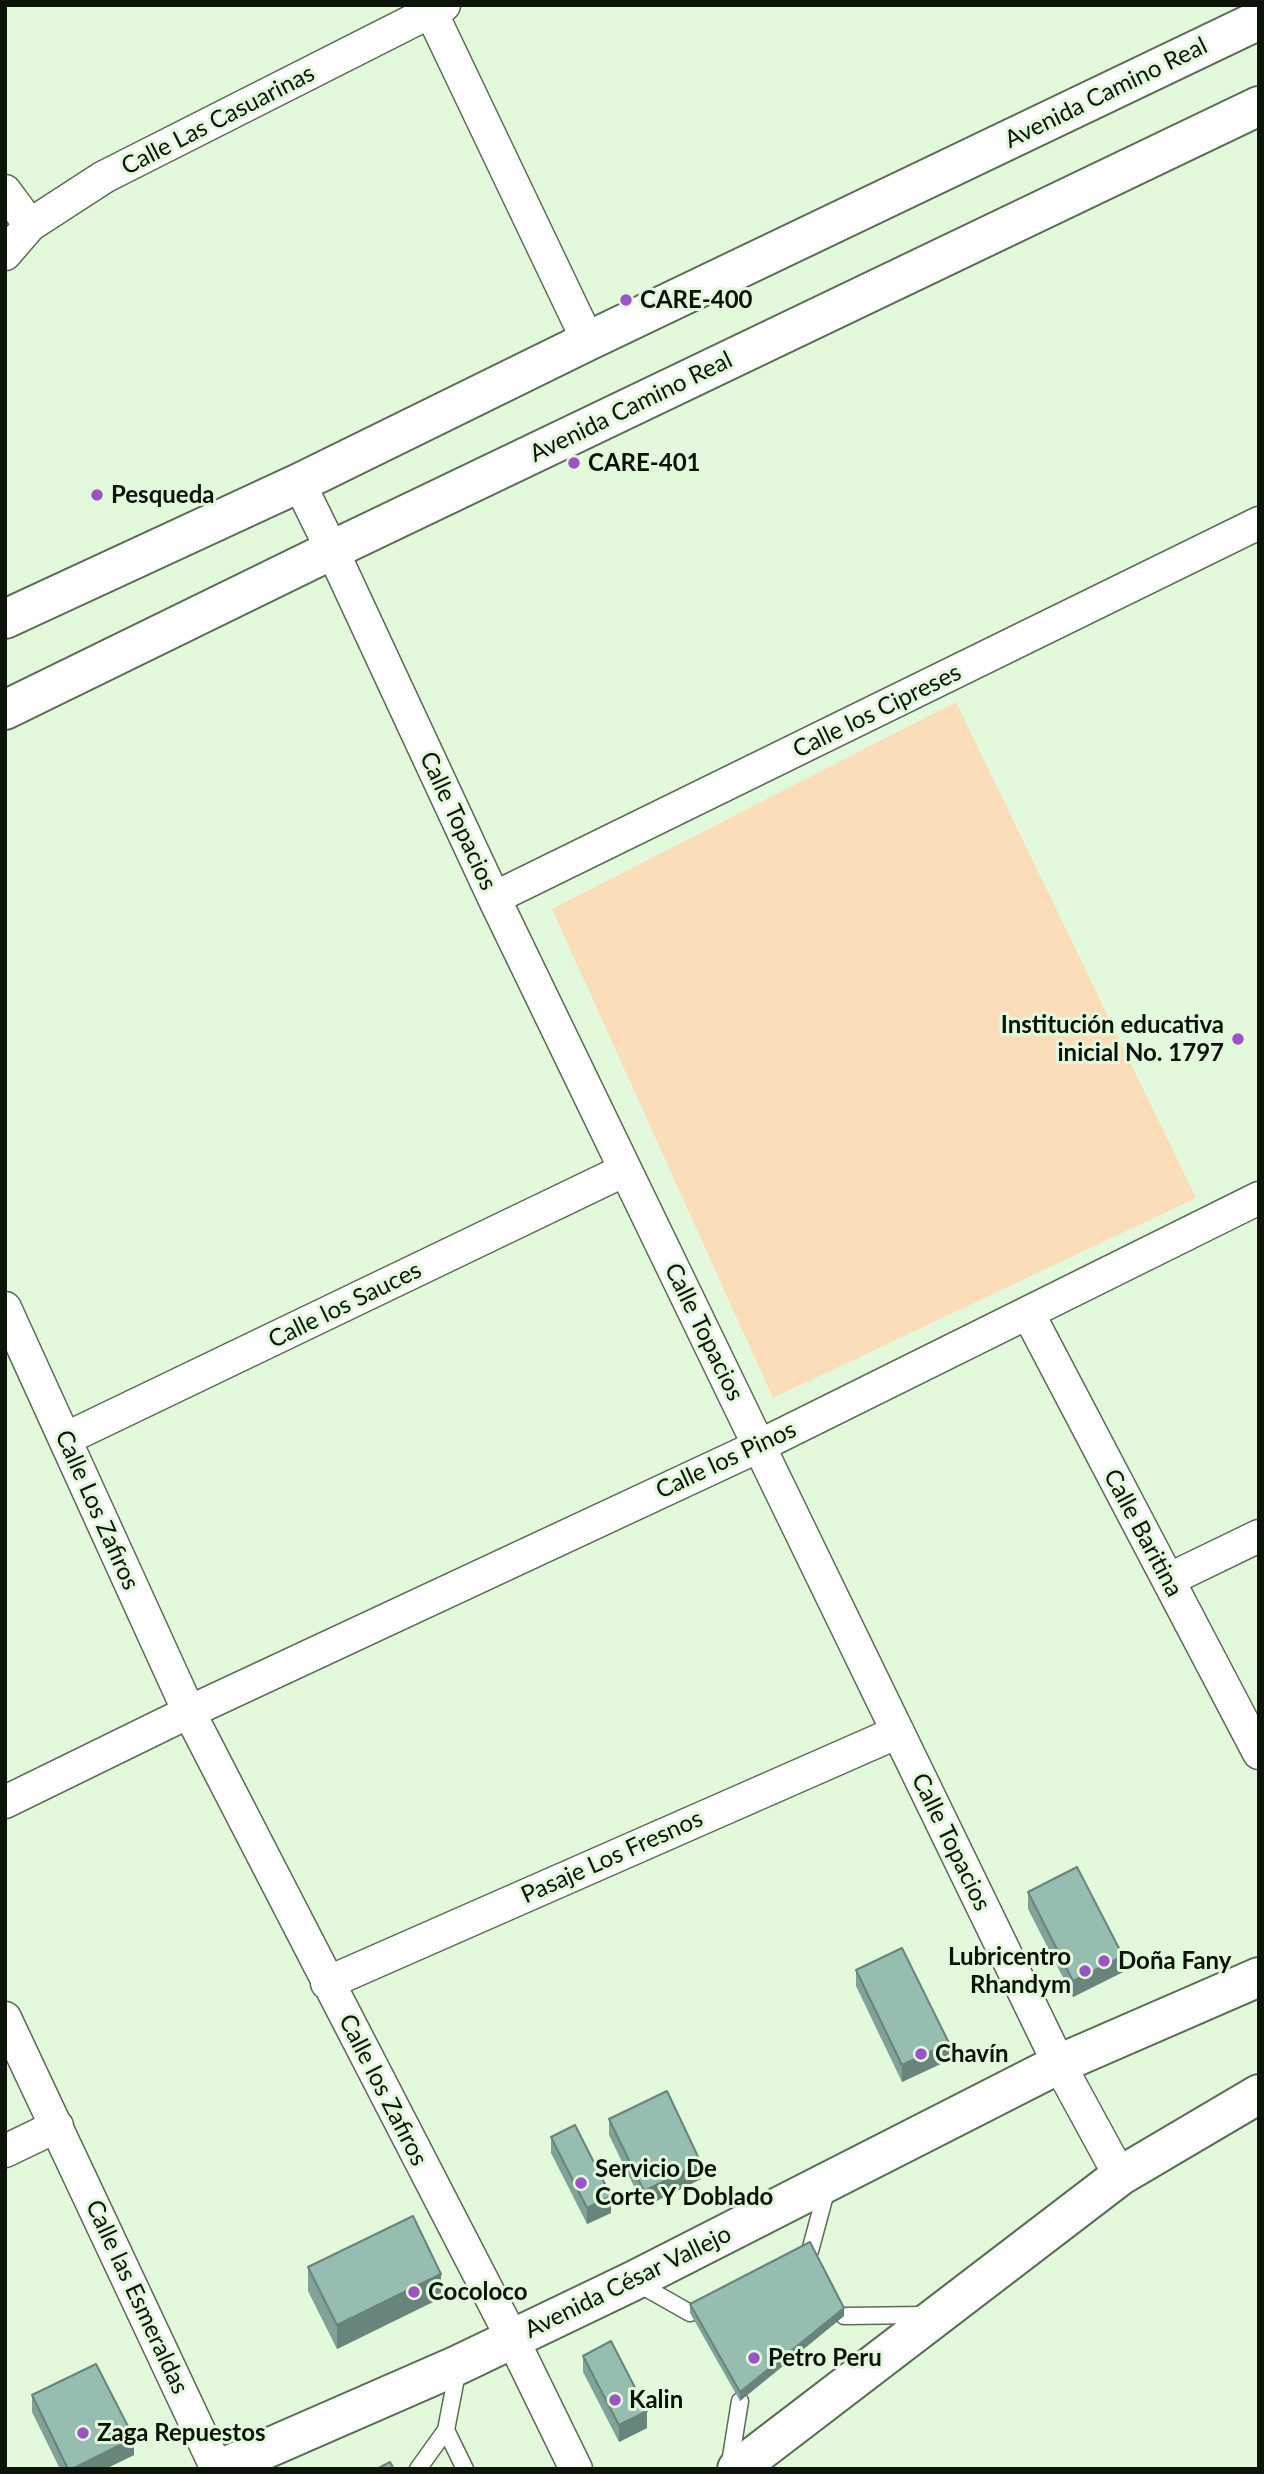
<!DOCTYPE html>
<meta charset="utf-8">
<style>
body{margin:0}
#map{position:relative;width:1264px;height:2474px;overflow:hidden;background:#e2f9dc;font-family:Lato,sans-serif}
canvas{display:block}
.frame{position:absolute;inset:0;border:7px solid #0c140a;pointer-events:none}
</style>
<div id="map">
<canvas width="1264" height="2474"></canvas>
<div class="frame"></div>
</div>
<script>
const ctx = document.querySelector('canvas').getContext('2d');
ctx.lineJoin = 'round';
function fill(path, color) { ctx.fillStyle = color; ctx.fill(path, 'evenodd'); }
function stroke(path, color, width, dash) { ctx.strokeStyle = color; ctx.lineWidth = width; ctx.lineCap = dash ? 'butt' : 'round'; ctx.setLineDash(dash || []); ctx.stroke(path); }
function label(font, color, halo, rows, align = 'center') {
  ctx.font = font + ' Lato,sans-serif'; ctx.lineWidth = 6; ctx.setLineDash([]); ctx.textBaseline = 'middle'; ctx.strokeStyle = halo; ctx.fillStyle = color; for (const [text, x, y, turn = 0] of rows) {
    ctx.save(); ctx.translate(x, y); ctx.rotate((+turn || 0) * Math.PI / 180); ctx.textAlign = isNaN(turn) ? turn : align; if (halo) ctx.strokeText(text, 0, 0); ctx.fillText(text, 0, 0); ctx.restore();
  }
}
const green = new Path2D(`
 M956 702 1196 1198 773 1398 552 909Z`);
const lane = new Path2D(`
 M810 2251 827 2188
 M637 2283 690 2313
 M844 2316 925 2315
 M446 2430 465 2469
 M418 2469 446 2430 458 2368
 M729 2469 740 2401`);
const street = new Path2D(`
 M431 12 588 341
 M5 191 30 225
 M5 254 30 225 104 177 444 5
 M299 483 332 550 494 898 759 1446 1059 2064 1120 2176
 M494 898 1259 523
 M5 1308 189 1712 512 2338 576 2469
 M1028 1313 1259 1753
 M65 1439 625 1170
 M1168 1580 1259 1536
 M5 1802 189 1712 759 1446 1259 1198
 M327 1983 898 1732
 M5 2018 217 2469
 M5 2151 57 2126`);
const secondary = new Path2D(`
 M5 619 299 483 588 341 1259 20
 M5 710 332 550 1259 106
 M220 2469 458 2365 633 2281 1059 2064 1259 1977
 M737 2469 1120 2176 1259 2094`);
const wall = new Path2D(`
 M1028 1892 1123 1972 1073 1997 1028 1909Z
 M856 1970 949 2060 902 2082 856 1986Z
 M609 2119 701 2179 644 2207 609 2135Z
 M551 2137 611 2213 587 2224 551 2153Z
 M308 2267 441 2298 337 2349 308 2291Z
 M690 2304 844 2316 740 2401 690 2313Z
 M583 2356 647 2428 619 2442 583 2372Z
 M32 2395 134 2455 105 2469H60L32 2412Z`);
const shadedWall = new Path2D(`
 M1123 1956V1972L1073 1997V1981Z
 M949 2043V2060L902 2082V2065Z
 M701 2163V2179L644 2207V2191Z
 M611 2196V2213L587 2224V2208Z
 M441 2274V2298L337 2349V2325Z
 M844 2308V2316L740 2401V2392Z
 M647 2411V2428L619 2442V2425Z
 M134 2438V2455L105 2469H72Z`);
const building = new Path2D(`
 M1077 1867 1123 1956 1073 1981 1028 1892Z
 M902 1948 949 2043 902 2065 856 1970Z
 M667 2091 701 2163 644 2191 609 2119Z
 M575 2125 611 2196 587 2208 551 2137Z
 M413 2216 441 2274 337 2325 308 2267Z
 M810 2242 844 2308 740 2392 690 2304Z
 M611 2341 647 2411 619 2425 583 2356Z
 M96 2364 134 2438 72 2469H68L32 2395Z
 M390 2462 394 2469H377Z`);
const markers = [
 [626,300,7,"#9e53c5"],
 [574,463,7,"#9e53c5"],
 [97,495,7,"#9e53c5"],
 [1238,1039,7,"#9e53c5"],
 [1104,1961,7,"#9e53c5"],
 [1085,1971,7,"#9e53c5"],
 [921,2054,7,"#9e53c5"],
 [581,2183,7,"#9e53c5"],
 [414,2292,7,"#9e53c5"],
 [754,2358,7,"#9e53c5"],
 [615,2400,7,"#9e53c5"],
 [83,2433,7,"#9e53c5"]
];
const streetNames = [
 ["Avenida Camino Real",1106,93,-26],
 ["Calle Las Casuarinas",218,120,-27],
 ["Avenida Camino Real",631,407,-26],
 ["Calle los Cipreses",877,711,-26],
 ["Calle Topacios",458,821,65],
 ["Calle los Sauces",345,1305,-26],
 ["Calle Topacios",704,1332,64],
 ["Calle los Pinos",726,1460,-25],
 ["Calle Los Zafiros",97,1510,66],
 ["Calle Baritina",1143,1533,62],
 ["Calle Topacios",951,1842,64],
 ["Pasaje Los Fresnos",612,1857,-24],
 ["Calle los Zafiros",383,2090,63],
 ["Avenida César Vallejo",628,2282,-26],
 ["Calle las Esmeraldas",137,2297,65]
];
const poiNames = [
 ["CARE-400",640,300],
 ["CARE-401",588,463],
 ["Pesqueda",111,495],
 ["Institución educativa",1224,1025,"right"],
 ["inicial No. 1797",1224,1053,"right"],
 ["Lubricentro",1071,1957,"right"],
 ["Rhandym",1071,1985,"right"],
 ["Doña Fany",1118,1961],
 ["Chavín",935,2054],
 ["Servicio De",595,2169],
 ["Corte Y Doblado",595,2197],
 ["Cocoloco",428,2292],
 ["Petro Peru",768,2358],
 ["Kalin",629,2400],
 ["Zaga Repuestos",97,2433]
];
fill(green, '#fcddba');
stroke(lane, '#596d54', 19);
stroke(street, '#596d54', 35);
stroke(secondary, '#596d54', 42);
stroke(lane, '#fff', 16);
stroke(street, '#fff', 32);
stroke(secondary, '#fff', 38);
fill(wall, '#80a397');
fill(shadedWall, '#68847b');
fill(building, '#95bdb0');
stroke(building, '#68847b', 2);
for (const [x, y, r, color] of markers) { const dot = new Path2D(); dot.arc(x, y, r, 0, 2 * Math.PI); ctx.fillStyle = color; ctx.fill(dot); stroke(dot, '#e2f9dc', 2.5); }
label('24px', '#0c140a', '#e2f9dc', streetNames);
label('bold 24px', '#0c140a', '#e2f9dc', poiNames, 'left');
</script>
